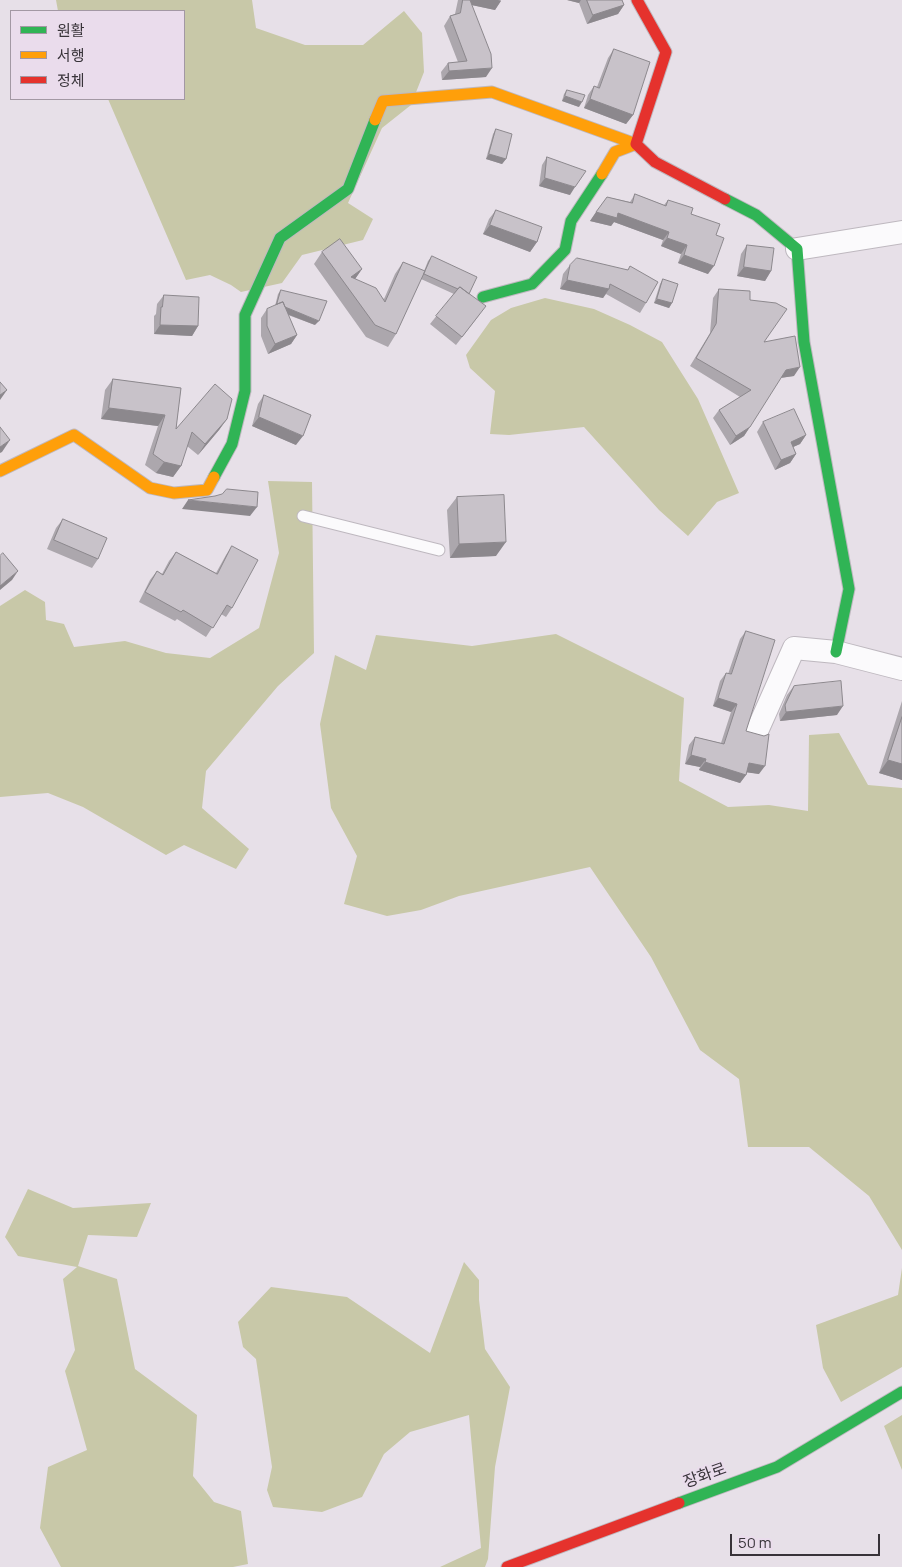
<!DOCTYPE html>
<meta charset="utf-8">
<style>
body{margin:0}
#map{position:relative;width:902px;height:1567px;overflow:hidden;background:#e7e0e8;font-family:Manrope,"Noto Sans KR",sans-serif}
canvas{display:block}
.legend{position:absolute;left:10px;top:10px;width:175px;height:90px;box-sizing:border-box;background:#eadcec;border:1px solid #a398a4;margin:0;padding:6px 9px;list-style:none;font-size:15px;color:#383339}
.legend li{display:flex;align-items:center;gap:10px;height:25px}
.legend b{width:25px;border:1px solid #a398a4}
.scale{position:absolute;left:730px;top:1534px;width:150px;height:22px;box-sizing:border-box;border:2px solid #383339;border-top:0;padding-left:6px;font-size:15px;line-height:18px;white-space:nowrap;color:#383339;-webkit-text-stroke:4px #eadcec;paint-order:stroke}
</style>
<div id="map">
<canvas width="902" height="1567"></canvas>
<ul class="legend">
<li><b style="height:6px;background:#30b455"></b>원활</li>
<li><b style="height:6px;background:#ff9f0a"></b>서행</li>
<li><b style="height:6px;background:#e5322d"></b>정체</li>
</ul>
<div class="scale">50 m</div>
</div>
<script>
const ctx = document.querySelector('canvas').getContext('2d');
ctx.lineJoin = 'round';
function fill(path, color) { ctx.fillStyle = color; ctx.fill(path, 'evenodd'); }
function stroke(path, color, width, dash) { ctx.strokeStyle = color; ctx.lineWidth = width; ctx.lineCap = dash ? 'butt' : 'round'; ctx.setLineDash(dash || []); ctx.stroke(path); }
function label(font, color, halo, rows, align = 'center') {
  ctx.font = font + ' Manrope,"Noto Sans KR",sans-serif'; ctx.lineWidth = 4; ctx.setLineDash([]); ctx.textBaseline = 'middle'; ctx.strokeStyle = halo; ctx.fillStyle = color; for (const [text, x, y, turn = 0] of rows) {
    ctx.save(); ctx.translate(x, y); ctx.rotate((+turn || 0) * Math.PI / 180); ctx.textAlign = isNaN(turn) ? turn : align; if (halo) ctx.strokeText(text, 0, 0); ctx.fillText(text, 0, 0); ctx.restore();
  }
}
const green = new Path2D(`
 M56 0H252L256 28 305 45H363L404 11 422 33 424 72 411 105 382 128 348 203 373 219 363 240 302 255 282 283 241 292 231 285 210 275 186 280 108 99H184V11H58Z
 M545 298 594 309 630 325 662 342 698 399 739 493 717 502 688 536 659 510 584 427 509 435 490 434 495 391 470 368 466 355 491 320 511 308Z
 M268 481 312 482 314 653 278 686 206 771 202 808 249 849 236 869 184 845 166 855 83 807 48 793 0 797V606L25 590 45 602 46 620 64 624 74 647 125 641 166 653 210 658 259 628 279 553Z
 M556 634 684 698 679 781 728 807 769 805 808 811 809 735 839 733 868 785 902 788V1250L869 1196 809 1147H748L739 1079 700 1050 651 957 590 867 459 896 421 910 387 916 344 904 357 856 331 808 320 724 335 655 366 670 376 635 472 646Z
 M28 1189 73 1208 151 1203 137 1237 88 1235 78 1266 117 1279 135 1369 197 1415 193 1476 214 1502 241 1511 248 1564 233 1567H61L40 1528 48 1467 87 1450 65 1371 75 1350 63 1279 77 1267 18 1256 5 1237Z
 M464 1262 479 1280V1300L485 1349 510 1387 495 1467 488 1559 485 1567H440L481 1548 469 1415 410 1432 384 1454 362 1497 322 1512 273 1507 267 1490 272 1467 256 1359 243 1347 238 1322 271 1287 347 1297 430 1353Z
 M902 1268V1367L841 1402 823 1368 816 1325 898 1295Z
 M902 1415V1470L884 1426Z`);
const lane = new Path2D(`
 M303 516 439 550`);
const street = new Path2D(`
 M797 249 902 232
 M757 731 794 648 836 652 902 669`);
const fast = new Path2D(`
 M725 199 756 215 797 249 804 342 849 589 836 652
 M483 297 532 284 565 250 571 221 602 174
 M214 477 232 444 245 391V315L280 238 348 189 375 120
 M679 1503 777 1467 902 1392`);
const slow = new Path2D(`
 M375 120 383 101 492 92 636 144 615 152 602 174
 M0 471 74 435 150 488 174 493 207 490 214 477`);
const jam = new Path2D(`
 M637 0 666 52 636 144 655 162 725 199
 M507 1567 679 1503`);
const wall = new Path2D(`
 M458 0H501L495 10 472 5 486 77 442 80 441 72 448 63 458 62 444 26 450 16 455 14Z
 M567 0H622L624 5 618 14 587 24 579 3Z
 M614 49 633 115 626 124 584 108 588 95 594 86 597 87 608 58Z
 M567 90 579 107 562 101 564 94Z
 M496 129 506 159 502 164 486 159 493 134Z
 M547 157 570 195 539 186 542 165Z
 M635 194 664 205 668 200 691 214 716 235 708 274 678 263 681 254 661 246 663 240 614 222 611 226 590 221 607 197 630 202Z
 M496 210 537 242 530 252 483 234 489 219Z
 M747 245 771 271 765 281 737 276 741 254Z
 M322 252 362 269 355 279 384 299 395 274 403 262 424 271 428 261 432 256 469 294 480 314 456 345 430 324 454 294 421 279 396 334 388 347 366 337 314 264Z
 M570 265 628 270 630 266 646 303 640 313 606 294 603 298 560 289 563 274Z
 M663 279 672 303 669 308 654 303 660 284Z
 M719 289 750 300 764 342 794 376 780 378 744 436 730 445 713 418 719 410 740 397 690 366 710 333 713 298Z
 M281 290 315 325 288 315 297 335 291 344 268 354 261 336V318L267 309 275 306 278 294Z
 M164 295 198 326 192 336 154 334V316L156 314 157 304Z
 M113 379 181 388 176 429 227 419 219 430 198 455 187 446 181 466 173 477 156 473 145 465 158 426 101 419 105 390Z
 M264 395 296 445 252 426 258 404Z
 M763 422 806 435 800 444 793 447 796 454 790 463 775 470 757 432Z
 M457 497 496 556 450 558 447 510Z
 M63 519 98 559 92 568 47 549 56 528Z
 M232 546V608L226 617 221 614 206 637 177 619 175 621 139 602 150 580 157 571 162 574 169 561 176 552 216 573 226 555Z
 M746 631V731L759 774 747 772 746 775 740 783 699 770 700 767 685 764 689 745 695 737 721 743 731 712 713 706 720 681 726 673 728 674 740 639Z
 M794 686 837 715 780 721 779 714 787 695Z
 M902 701V780L879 773Z`);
const shadedWall = new Path2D(`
 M463 0H498L501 1 495 10 462 3Z
 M567 0H581L579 3Z
 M624 5 618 14 587 24 593 15Z
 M492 68 486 77 442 80 449 71Z
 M565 96 582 102 579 107 562 101Z
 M590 99 633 115 626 124 584 108Z
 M489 154 506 159 502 164 486 159Z
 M545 178 575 187 570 195 539 186Z
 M596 212 618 213 669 232 663 240 614 222 611 226 590 221Z
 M490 225 537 242 530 252 483 234Z
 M667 238 687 245 681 254 661 246Z
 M684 255 714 266 708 274 678 263Z
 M744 267 771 271 765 281 737 276Z
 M362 269 353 282 351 277Z
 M567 280 609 289 603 298 560 289Z
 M657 299 672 303 669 308 654 303Z
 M277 304 319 321 315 325 274 309Z
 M160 325 198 326 192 336 154 334Z
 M297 335 291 344 268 354 275 344Z
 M800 367 794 376 780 378 786 370Z
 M7 390 0 400V395Z
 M109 408 165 415 158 426 101 419Z
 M259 417 303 436 296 445 252 426Z
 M227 419 219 430 198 455 205 444Z
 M750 427 744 436 730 445 736 436Z
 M806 435 800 444 784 451 791 442Z
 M10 440 2 452 0 453V447Z
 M796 454 790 463 775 470 781 460Z
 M164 462 181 466 173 477 156 473Z
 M188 500 257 507 250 516 182 509Z
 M506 542 496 556 450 558 459 544Z
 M18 571 12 580 0 590V586Z
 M718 698 737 704 731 712 713 706Z
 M843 706 837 715 780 721 786 712Z
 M691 755 706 759 700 767 685 764Z
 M888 760 902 764V780L879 773Z
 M705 762 746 775 740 783 699 770Z
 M749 763 765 766 759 774 744 772Z`);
const building = new Path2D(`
 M463 0H470L491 54 492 68 449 71 448 63 467 61 450 16 460 13Z
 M587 0H622L624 5 593 15Z
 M614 49 650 62 633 115 590 99 594 86 599 88Z
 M567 90 585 95 582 102 565 96Z
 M496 129 512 134 506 159 489 154Z
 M547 157 586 171 575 187 545 178Z
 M635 194 666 206 668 200 693 208 691 214 720 224 716 235 724 238 714 266 684 255 687 245 667 238 669 232 618 213 617 218 596 212 607 197 632 203Z
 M496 210 542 227 537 242 490 225Z
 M340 239 362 269 351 277 376 288 385 302 403 262 425 271 396 334 375 325 322 252Z
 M747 245 774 248 771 271 744 267Z
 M432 256 477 277 469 294 460 287 458 289 424 274Z
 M577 258 628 270 630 266 658 282 646 303 610 284 609 289 567 280 570 265Z
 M663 279 678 284 672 303 657 299Z
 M460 287 486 306 462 337 436 316Z
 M719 289 750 291V300L776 303 787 309 764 342 795 336 800 367 786 370 750 427 736 436 719 410 751 390 696 358 716 324Z
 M281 290 327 301 319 321 285 307 283 302 277 304Z
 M164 295 199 297 198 326 160 325 161 307H162Z
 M283 302 297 335 275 344 267 326V309Z
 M113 379 181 388 176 429 215 384 232 399 227 419 205 444 192 432 181 466 164 462 153 454 165 415 109 408Z
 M0 382 7 390 0 395Z
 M264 395 311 415 303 436 259 417Z
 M794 409 806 435 791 442 796 454 781 460 763 422Z
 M0 427 10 440 0 447Z
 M227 489 258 492 257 507 188 500 215 496 222 494Z
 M504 495 506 542 459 544 457 497Z
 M63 519 107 538 98 559 54 540Z
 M232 546 258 560 232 608 227 605 213 628 183 610 181 612 145 592 157 571 163 575 176 552 217 574Z
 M3 553 18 571 0 586V556Z
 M746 631 775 640 746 731 764 736 769 734 765 766 749 763 746 775 705 762 706 759 691 755 695 737 724 744 737 704 718 698 726 673 731 674Z
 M841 681 843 706 786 712 785 705 794 686Z
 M902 717V764L888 760Z`);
const streetNames = [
 ["장화로",705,1476,-20]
];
fill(green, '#c8c8a8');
stroke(lane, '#beb8bf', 13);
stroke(street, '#beb8bf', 24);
stroke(fast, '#beb8bf', 13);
stroke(slow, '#beb8bf', 13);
stroke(jam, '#beb8bf', 13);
stroke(lane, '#fbfafc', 11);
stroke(street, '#fbfafc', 22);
stroke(fast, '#30b455', 11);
stroke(slow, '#ff9f0a', 11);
stroke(jam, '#e5322d', 11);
fill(wall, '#aca7ad');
fill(shadedWall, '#8c888d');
fill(building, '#c8c2c9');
stroke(building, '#8c888d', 1);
label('16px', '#383339', '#eadcec', streetNames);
</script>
